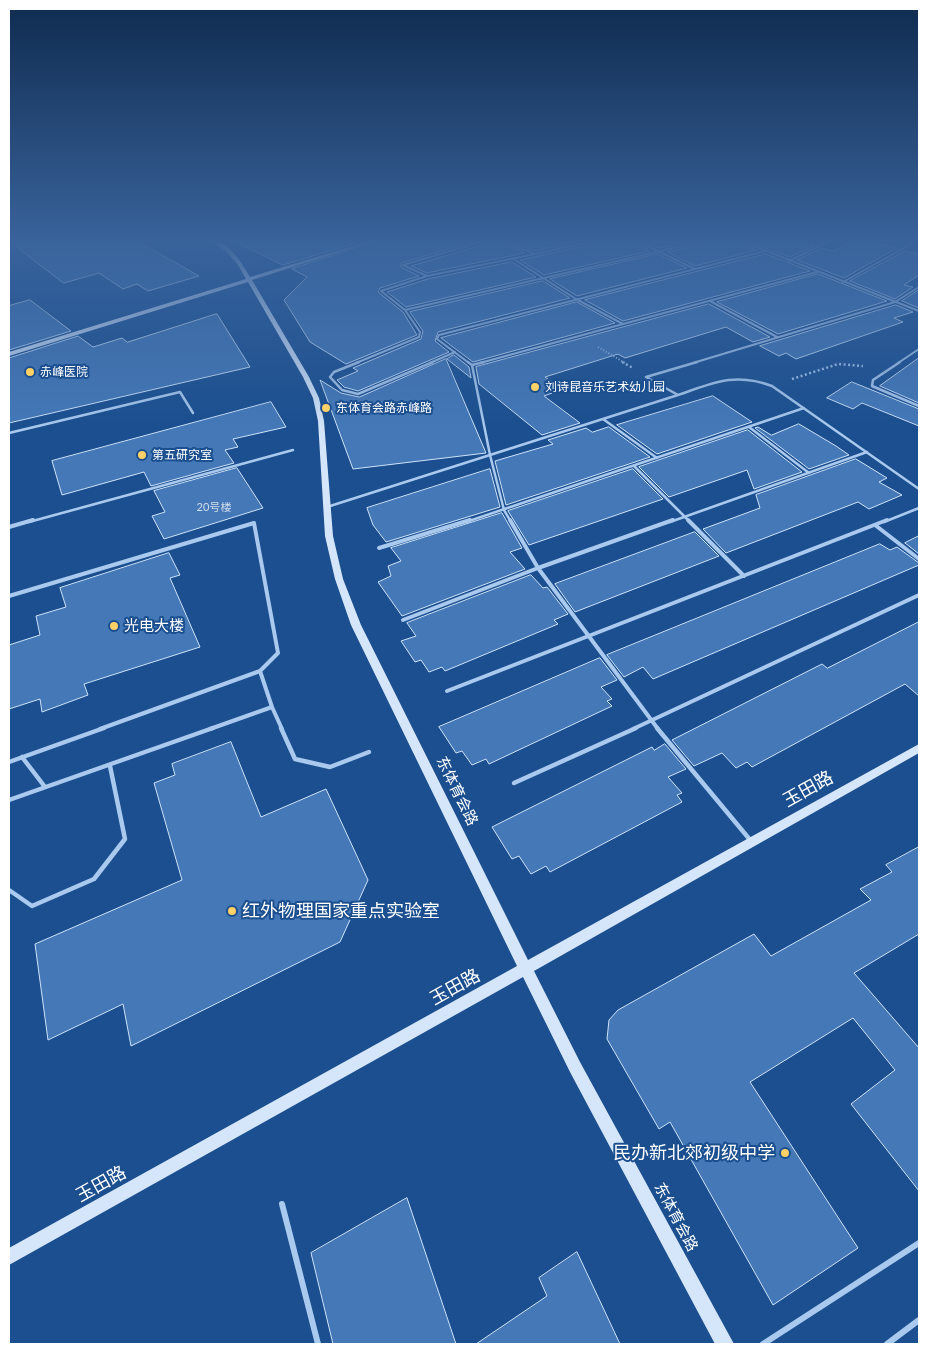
<!DOCTYPE html>
<meta charset="utf-8">
<style>
body{margin:0}
#map{position:relative;width:928px;height:1353px;overflow:hidden;background:#1b4f8f;font-family:Lato,sans-serif}
canvas{display:block}
.frame{position:absolute;inset:0;border:10px solid #fff;pointer-events:none}
</style>
<div id="map">
<canvas width="928" height="1353"></canvas>
<div class="frame"></div>
</div>
<script>
const ctx = document.querySelector('canvas').getContext('2d');
ctx.lineJoin = 'round';
function fill(path, color) { ctx.fillStyle = color; ctx.fill(path, 'evenodd'); }
function stroke(path, color, width, dash) { ctx.strokeStyle = color; ctx.lineWidth = width; ctx.lineCap = dash ? 'butt' : 'round'; ctx.setLineDash(dash || []); ctx.stroke(path); }
function label(font, color, halo, rows, align = 'center') {
  ctx.font = font + ' Lato,"Noto Sans SC",sans-serif'; ctx.lineWidth = 4; ctx.setLineDash([]); ctx.textBaseline = 'middle'; ctx.strokeStyle = halo; ctx.fillStyle = color; for (const [text, x, y, turn = 0] of rows) {
    ctx.save(); ctx.translate(x, y); ctx.rotate((+turn || 0) * Math.PI / 180); ctx.textAlign = isNaN(turn) ? turn : align; if (halo) ctx.strokeText(text, 0, 0); ctx.fillText(text, 0, 0); ctx.restore();
  }
}
const building = new Path2D(`
 M9 241H137L199 276 148 291 137 284 123 289 99 273 64 283Z
 M234 241H363L283 265Z
 M377 241H475L401 263V267L419 276 380 288 378 292 403 312 417 335 346 364 310 342 284 300 307 277 292 269Z
 M487 241H500L525 253 427 273 411 266 485 244Z
 M510 241H581L535 251Z
 M596 241H634L650 251 544 275 520 260 594 244Z
 M643 241H692L659 248Z
 M707 241H738L757 250 695 266 667 252 705 244Z
 M748 241H798L814 246 790 257Z
 M853 241H869L897 248 844 278 797 260 822 248 832 251Z
 M905 251 919 254V275L904 285 913 287 895 299 850 281Z
 M658 254 687 268 577 296 550 279Z
 M766 254 810 271 623 321 585 300Z
 M512 262 536 277 406 307 387 292 428 279Z
 M818 274 887 301 778 334 717 302Z
 M543 281 570 298 438 332 435 341 449 352 358 391 344 387 337 380 358 371 353 368 421 339 423 331 410 312Z
 M919 290V308L902 301Z
 M30 300 71 331 9 350V306Z
 M577 302 615 323 473 362 441 338Z
 M709 304 770 337 753 342 726 327 625 358 618 354 545 377 554 383 545 385 555 392 544 396 580 423 542 435 479 384 476 367Z
 M896 305 913 312 894 318 903 322 796 359 786 353 779 356 760 346Z
 M217 314 250 367 9 423V358L78 336 93 347 122 338 127 342Z
 M454 355 469 367 471 378 447 359Z
 M919 358V403L880 386Z
 M446 359 486 453 353 469 320 380 341 393 359 397Z
 M852 382 919 409V426L862 403 853 409 827 398Z
 M713 396 752 422 657 454 617 425Z
 M271 402 286 427 233 439 238 447 225 450 234 463 151 486 144 472 62 495 52 461Z
 M799 424 836 446 849 455 809 469 755 428 758 427 771 435Z
 M609 427 650 457 506 505 495 461 553 444 548 440 586 428 592 432Z
 M748 430 802 472 754 489 747 470 669 497 639 467Z
 M856 459 887 478 879 482 902 495 869 509 858 502 726 553 703 529 760 508 756 495Z
 M237 468 263 508 164 539 152 516 165 512 154 491Z
 M490 469 500 507 386 542 373 525 367 508Z
 M633 469 663 499 529 545 508 511Z
 M502 513 522 548 510 552 525 569 402 616 378 582 391 576 388 566 401 561 391 548Z
 M695 532 719 556 575 612 555 584Z
 M919 536V554L905 543Z
 M880 544 890 550 897 547 919 563V565L653 679 643 667 624 677 607 655Z
 M169 553 180 575 170 578 200 647 84 684 88 695 42 712 40 699 9 709V645L40 635 36 616 66 607 60 588Z
 M531 575 543 588 547 587 568 614 554 620 558 624 445 671 442 667 429 672 421 660 415 662 401 641 416 636 407 623Z
 M919 622V696L905 684 752 767 747 762 736 768 722 753 694 766 672 740 822 664 827 668Z
 M600 658 617 680 601 687 612 699 607 701 612 706 489 764 486 759 472 765 462 751 456 753 439 727Z
 M231 742 261 817 326 789 368 880 340 942 131 1046 123 1004 48 1040 35 944 182 880 154 783 175 775 172 764Z
 M665 744 686 769 668 777 682 793 677 795 682 802 550 872 546 866 531 874 519 856 512 859 492 827 652 747 654 750Z
 M919 847V934L854 973 919 1048V1191L851 1104 895 1070 853 1018 750 1082 858 1248 773 1305 670 1122 659 1129 607 1039 609 1020 618 1010 754 934 771 956 871 900 860 889 892 872 886 865Z
 M407 1198 456 1344H333L311 1253Z
 M577 1252 620 1344H476L547 1296 539 1278Z`);
const pathFar1 = new Path2D(`
 M598 347 625 363`);
const path = new Path2D(`
 M622 362 633 368
 M792 379 838 364 863 366`);
const laneFar4 = new Path2D(`
 M484 241 403 265 427 276 535 254
 M503 241 535 254 593 241
 M637 241 695 269
 M741 241 919 311
 M512 258 576 299 623 324 817 272
 M789 261 830 241
 M427 276 381 291 405 310 704 241
 M843 282 911 244
 M710 301 777 337
 M356 363 419 337 420 332 405 310
 M430 363 455 352
 M469 363 437 339 439 335 765 251
 M480 363 623 324
 M693 363 895 302 919 287
 M898 363 919 349`);
const laneFar3 = new Path2D(`
 M359 362 334 372 330 377 342 390 358 394 433 362
 M468 362 472 365 484 362
 M697 362 646 377 678 395C713 383 735 372 772 386L919 489
 M900 362 873 380 872 386 919 406
 M603 419 657 458
 M749 427 809 473
 M9 433 180 392 193 413
 M634 466 690 522
 M327 507 490 455 472 365
 M29 522 293 450
 M466 522 804 408
 M511 522 504 510 490 455 678 395
 M670 522 867 452
 M884 522 919 508`);
const laneFar2 = new Path2D(`
 M510 520 538 568 658 729
 M688 520 744 576
 M875 525 919 559
 M9 527 33 520
 M379 548 470 520
 M9 596 254 523 278 653 260 671 100 729
 M403 620 538 568 673 520
 M447 691 887 520
 M272 707 282 729
 M210 729 272 707 260 671
 M633 729 919 595`);
const laneFar1 = new Path2D(`
 M281 728 295 759 330 767 369 752
 M657 728 751 841
 M22 757 45 787
 M9 762 104 728
 M514 783 636 728
 M9 800 213 728
 M9 890 32 906 94 879 125 839 110 766`);
const lane = new Path2D(`
 M282 1204 318 1344
 M763 1344 919 1243
 M887 1344 919 1320`);
const secondary = new Path2D(`
 M211 241C229 241 242 263 250 277L369 241H375L252 280 309 377 319 398 324 421 333 536 343 579 361 625 528 960 919 744V753L534 971 580 1062 734 1344H715L570 1072 523 977 9 1265V1248L517 966 351 625 335 579 325 536 318 421 313 398 303 377 248 282 9 356V352L246 279 238 265 226 251Z`);
const markers = [
 [30,372,5,"#ffd166"],
 [535,387,5,"#ffd166"],
 [326,408,5,"#ffd166"],
 [142,455,5,"#ffd166"],
 [114,626,5,"#ffd166"],
 [232,911,5,"#ffd166"],
 [785,1153,5,"#ffd166"]
];
const farNumbernames = [
 ["20号楼",214,507]
];
const farPoinames = [
 ["赤峰医院",40,372],
 ["刘诗昆音乐艺术幼儿园",545,387],
 ["东体育会路赤峰路",336,408],
 ["第五研究室",152,455]
];
const poiNames = [
 ["光电大楼",124,626]
];
const streetNames = [
 ["东体育会路",457,791,64],
 ["东体育会路",676,1217,62]
];
const nearStreetnames = [
 ["玉田路",808,789,-29],
 ["玉田路",455,987,-29],
 ["玉田路",101,1184,-29]
];
const nearPoinames = [
 ["红外物理国家重点实验室",242,911],
 ["民办新北郊初级中学",775,1153,"right"]
];
fill(building, '#4478b7');
stroke(building, '#cfe3fa', 1);
stroke(pathFar1, '#a9c9ee', 2, [1, 2]);
stroke(path, '#a9c9ee', 2.5, [2, 2.5]);
stroke(laneFar4, '#a9c9ee', 2);
stroke(laneFar3, '#a9c9ee', 2.5);
stroke(laneFar2, '#a9c9ee', 4);
stroke(laneFar1, '#a9c9ee', 4.5);
stroke(lane, '#a9c9ee', 6);
fill(secondary, '#d6e6fa');
const sky = ctx.createLinearGradient(0, 0, 0, 430);
sky.addColorStop(0, '#0f2b4f');
sky.addColorStop(0.56, '#39639b');
sky.addColorStop(1, '#39639b00');
ctx.fillStyle = sky;
ctx.fillRect(0, 0, 928, 430);
for (const [x, y, r, color] of markers) { const dot = new Path2D(); dot.arc(x, y, r, 0, 2 * Math.PI); ctx.fillStyle = color; ctx.fill(dot); stroke(dot, '#1b4f8f', 2); }
label('11px', '#d0dded', null, farNumbernames);
label('12px', '#fff', '#1b4f8f', farPoinames, 'left');
label('15px', '#fff', '#1b4f8f', poiNames, 'left');
label('15px', '#fff', '#1b4f8f', streetNames);
label('18px', '#fff', '#1b4f8f', nearStreetnames);
label('18px', '#fff', '#1b4f8f', nearPoinames, 'left');
</script>
